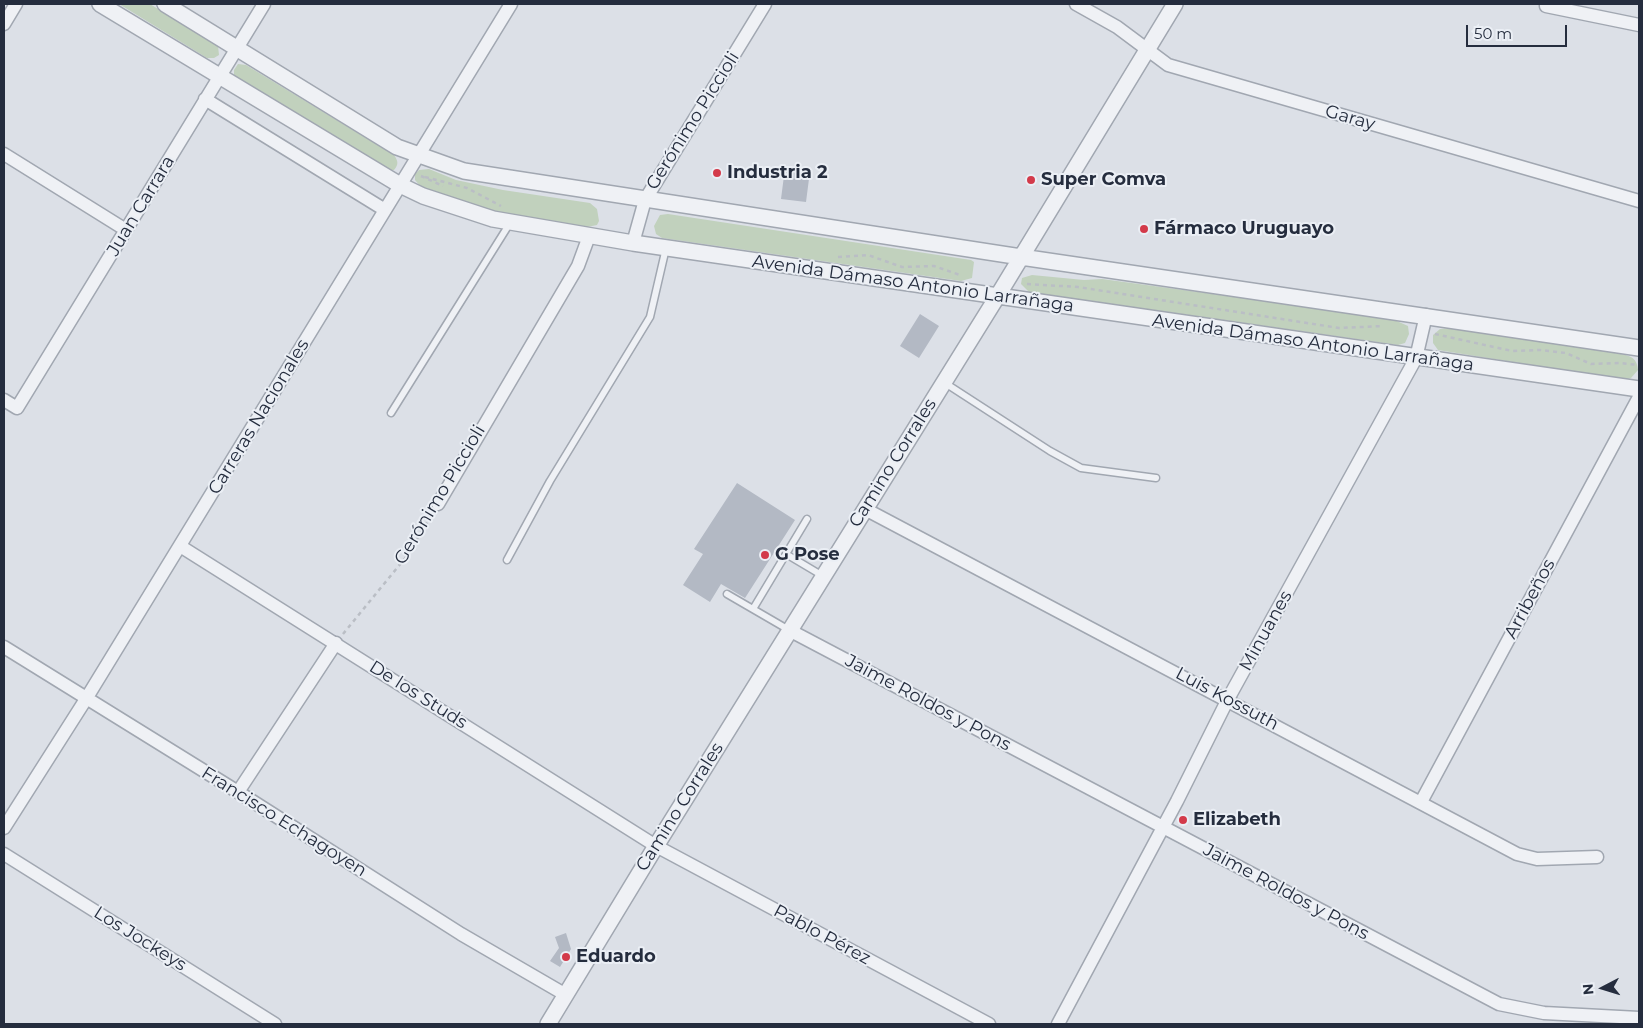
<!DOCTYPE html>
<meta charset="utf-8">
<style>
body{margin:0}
#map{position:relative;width:1643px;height:1028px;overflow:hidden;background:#dce0e7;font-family:Montserrat,sans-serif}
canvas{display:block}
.frame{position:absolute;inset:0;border:5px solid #252d3e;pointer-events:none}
.north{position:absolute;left:1578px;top:963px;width:50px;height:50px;-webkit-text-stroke:4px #ebeff5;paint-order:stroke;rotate:265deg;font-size:14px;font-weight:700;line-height:20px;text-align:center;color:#252d3e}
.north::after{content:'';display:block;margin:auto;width:18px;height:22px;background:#252d3e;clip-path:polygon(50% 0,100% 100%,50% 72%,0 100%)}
.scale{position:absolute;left:1466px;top:25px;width:101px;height:22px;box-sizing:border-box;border:2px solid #252d3e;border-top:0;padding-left:6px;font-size:15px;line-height:18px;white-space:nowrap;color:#252d3e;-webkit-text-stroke:4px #ebeff5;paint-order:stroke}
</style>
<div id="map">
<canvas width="1643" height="1028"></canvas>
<div class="frame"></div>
<div class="north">N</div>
<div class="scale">50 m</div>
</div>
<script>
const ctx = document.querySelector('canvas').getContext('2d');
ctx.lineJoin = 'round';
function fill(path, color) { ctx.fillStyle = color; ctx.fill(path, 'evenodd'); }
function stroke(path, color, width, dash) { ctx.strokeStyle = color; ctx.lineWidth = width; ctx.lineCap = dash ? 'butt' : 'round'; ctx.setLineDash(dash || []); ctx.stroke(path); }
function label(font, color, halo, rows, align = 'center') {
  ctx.font = font + ' Montserrat,sans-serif'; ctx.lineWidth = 4; ctx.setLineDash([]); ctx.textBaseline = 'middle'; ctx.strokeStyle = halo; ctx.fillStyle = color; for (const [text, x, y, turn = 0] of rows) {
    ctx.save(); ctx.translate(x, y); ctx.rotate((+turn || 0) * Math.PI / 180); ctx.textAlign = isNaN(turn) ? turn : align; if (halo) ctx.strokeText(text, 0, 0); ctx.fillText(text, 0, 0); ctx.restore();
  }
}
const green = new Path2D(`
 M119 4H150L218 46 219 55 214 58H207Z
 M238 64 246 65 394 155C398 161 399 164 394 170H389L239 80 234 75V70Z
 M429 169 456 180 503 190 590 203 597 209 599 221 597 225 587 227 516 217 457 201 421 187 415 180V174L419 170Z
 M668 214 971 260 974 262 972 278 961 281 662 238 656 234 654 226 660 215Z
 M1032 275 1084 280 1102 279 1390 318 1408 326 1409 334 1405 343 1398 345 1029 292 1021 284 1022 278Z
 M1450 328 1621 354C1631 356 1637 358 1638 370L1631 378 1624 380 1438 350 1433 343V335L1440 329Z`);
const building = new Path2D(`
 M785 168 810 171 806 202 781 199Z
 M920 314 939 326 919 358 900 346Z
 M737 483 795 520 745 598 721 584 710 602 683 585 703 554 694 549Z
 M566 933 571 949 560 967 550 961 559 948 555 937Z`);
const path = new Path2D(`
 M421 176 443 186
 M425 177 467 188 501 206
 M838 257 868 255 902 267 934 266 960 275
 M1027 284 1078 287 1339 328 1383 326
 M1435 334 1512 351 1540 350 1566 353 1591 364 1619 363 1639 365
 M343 634 406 557 432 514`);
const service = new Path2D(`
 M945 383 1050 451 1081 468 1156 478
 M391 413 510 223
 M786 554 823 576
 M507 560 550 481 650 317 666 248
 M727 594 789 630
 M753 609 807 519`);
const minor = new Path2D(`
 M1076 4 1117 27 1168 65 1639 201
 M1546 6 1639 25
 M4 24 16 4
 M205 99 385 210
 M4 154 126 230
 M633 243 645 200 765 4
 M4 400 17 408 264 4
 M438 504 578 266 589 236
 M865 509 1517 854 1537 859 1597 857
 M180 546 656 846 989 1024
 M789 630 1499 1004 1544 1013 1639 1018
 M4 647 238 792 461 934 566 995
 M238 792 336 643
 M1421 802 1639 397
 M4 828 86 699 511 4
 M4 854 275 1024
 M1058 1024 1177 801 1228 699 1416 358 1426 315`);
const tertiary = new Path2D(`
 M100 4 400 185 423 196 493 219 633 243 1639 389
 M165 4 397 147 464 171 1021 257 1639 348
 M548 1024 656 846 997 297 1175 4`);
const markers = [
 [717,173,5,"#d33a4a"],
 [1031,180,5,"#d33a4a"],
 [1144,229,5,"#d33a4a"],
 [765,555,5,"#d33a4a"],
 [1183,820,5,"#d33a4a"],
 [566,957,5,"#d33a4a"]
];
const streetNames = [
 ["Garay",1350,118,16],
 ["Gerónimo Piccioli",693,121,-58],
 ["Juan Carrara",141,206,-59],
 ["Avenida Dámaso Antonio Larrañaga",913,284,8],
 ["Avenida Dámaso Antonio Larrañaga",1313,343,8],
 ["Carreras Nacionales",259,417,-59],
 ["Camino Corrales",893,463,-58],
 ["Gerónimo Piccioli",440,495,-59],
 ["Arribeños",1530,599,-62],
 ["Minuanes",1266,631,-61],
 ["De los Studs",418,695,32],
 ["Luis Kossuth",1227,699,28],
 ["Jaime Roldos y Pons",928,703,28],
 ["Camino Corrales",680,807,-58],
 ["Francisco Echagoyen",284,822,32],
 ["Jaime Roldos y Pons",1286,892,28],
 ["Pablo Pérez",822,935,28],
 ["Los Jockeys",140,939,32]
];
const poiNames = [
 ["Industria 2",727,173],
 ["Super Comva",1041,180],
 ["Fármaco Uruguayo",1154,229],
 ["G Pose",775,555],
 ["Elizabeth",1193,820],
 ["Eduardo",576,957]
];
fill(green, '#c1d1bd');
fill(building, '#b3b9c4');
stroke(service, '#a1a7b1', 9);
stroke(minor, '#a1a7b1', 15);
stroke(tertiary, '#a1a7b1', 18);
stroke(path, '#babec5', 2.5, [4, 4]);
stroke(service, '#eff1f5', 6);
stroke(minor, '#eff1f5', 12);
stroke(tertiary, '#eff1f5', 15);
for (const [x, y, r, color] of markers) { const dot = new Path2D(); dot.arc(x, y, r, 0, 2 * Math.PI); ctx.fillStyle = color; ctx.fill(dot); stroke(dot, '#ebeff5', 2); }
label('18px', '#252d3e', '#ebeff5', streetNames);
label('bold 18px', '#252d3e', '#ebeff5', poiNames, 'left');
</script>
